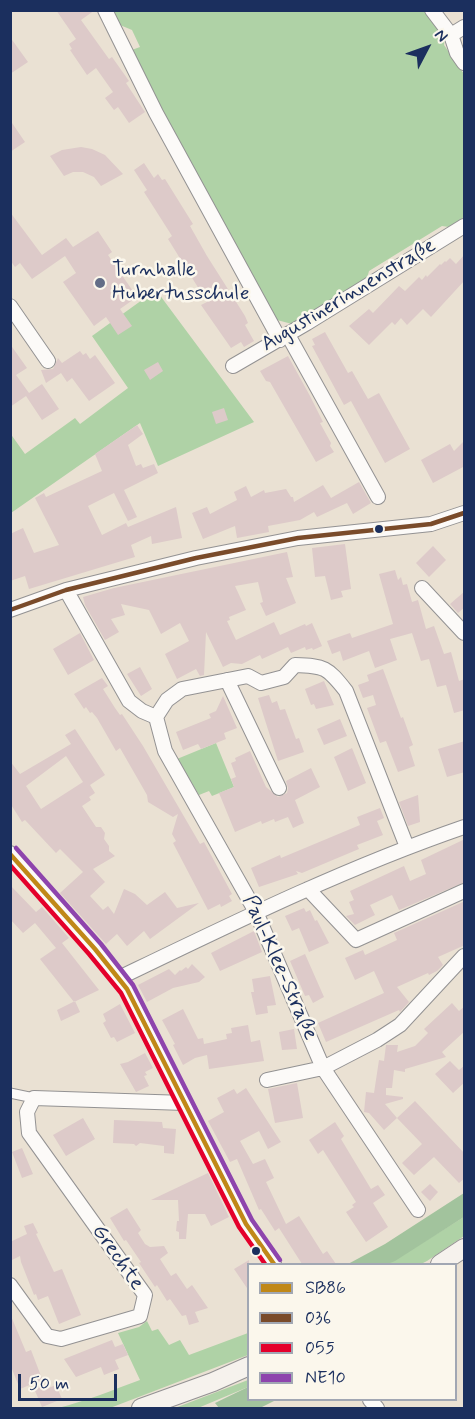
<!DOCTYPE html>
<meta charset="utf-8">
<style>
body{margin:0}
#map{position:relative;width:475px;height:1419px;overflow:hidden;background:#eae1d3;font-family:Mynerve,sans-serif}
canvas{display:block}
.frame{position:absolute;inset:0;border:12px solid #1b2f5e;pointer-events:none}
.legend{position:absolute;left:247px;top:1263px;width:210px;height:138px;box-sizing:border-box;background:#fbf7ec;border:2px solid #a1a7b3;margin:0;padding:8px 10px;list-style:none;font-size:18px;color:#1b2f5e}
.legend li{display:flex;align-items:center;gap:12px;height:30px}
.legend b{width:30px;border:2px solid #a1a7b3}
.north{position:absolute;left:397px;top:18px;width:60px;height:60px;-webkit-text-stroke:4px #fbf7ec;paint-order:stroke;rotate:49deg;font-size:16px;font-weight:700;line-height:24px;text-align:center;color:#1b2f5e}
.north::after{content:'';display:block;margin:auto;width:21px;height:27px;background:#1b2f5e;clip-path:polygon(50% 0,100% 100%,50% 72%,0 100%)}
.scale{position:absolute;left:18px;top:1374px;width:99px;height:27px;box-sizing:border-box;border:3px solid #1b2f5e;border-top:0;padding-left:8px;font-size:18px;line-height:21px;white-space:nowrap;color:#1b2f5e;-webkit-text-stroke:4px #fbf7ec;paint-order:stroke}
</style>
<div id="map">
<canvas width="475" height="1419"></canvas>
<div class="frame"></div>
<ul class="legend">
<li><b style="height:8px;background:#c08818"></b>SB86</li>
<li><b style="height:8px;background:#7a4b2a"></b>036</li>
<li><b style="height:8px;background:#e4002b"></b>055</li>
<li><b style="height:8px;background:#8e44ad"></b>NE10</li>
</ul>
<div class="north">N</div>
<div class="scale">50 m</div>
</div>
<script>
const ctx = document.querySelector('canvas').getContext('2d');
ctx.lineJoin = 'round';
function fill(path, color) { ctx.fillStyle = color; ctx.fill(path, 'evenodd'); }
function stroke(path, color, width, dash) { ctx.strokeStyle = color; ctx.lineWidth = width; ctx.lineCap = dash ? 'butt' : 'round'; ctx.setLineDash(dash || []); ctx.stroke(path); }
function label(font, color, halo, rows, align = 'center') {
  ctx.font = font + ' Mynerve,sans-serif'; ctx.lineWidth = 5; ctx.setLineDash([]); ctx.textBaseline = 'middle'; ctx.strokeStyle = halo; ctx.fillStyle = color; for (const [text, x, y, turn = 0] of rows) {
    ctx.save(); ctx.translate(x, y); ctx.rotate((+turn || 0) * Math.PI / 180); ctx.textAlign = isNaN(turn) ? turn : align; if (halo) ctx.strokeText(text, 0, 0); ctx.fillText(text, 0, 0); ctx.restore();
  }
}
const green = new Path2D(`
 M110 11H426L445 36 444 45 464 74V217L449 227 442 226 369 271 367 278 292 324 277 320 129 51 140 47 132 30 120 25 118 26Z
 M156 290 254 422 158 466 140 423 11 513 10 433 25 454 75 418 80 424 128 388 92 336Z
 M216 743 234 787 212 796 209 791 199 795 177 759Z
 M464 1217V1236L427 1261 421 1264H388Z
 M147 1321 152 1331 158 1329 169 1345 180 1340 189 1355 248 1333V1355L110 1408H58C86 1401 113 1390 140 1380L118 1333 139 1327Z
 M248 1380V1387L198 1408H175Z`);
const forest = new Path2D(`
 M464 1193V1217L395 1261 388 1264H348L385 1244Z
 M248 1387 249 1400H276L260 1408H219L215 1403Z`);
const building = new Path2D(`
 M56 10H95L81 20 109 59 112 57 129 81 126 83 145 112 129 123 118 107 114 110 105 98 113 92 96 68 87 75 70 50 72 49 69 44 76 39Z
 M10 37 28 62 10 74Z
 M10 120 25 142 10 152Z
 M81 147 92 149 105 155 123 174 101 186 94 177 83 172H73L64 176 50 156 62 150Z
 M144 163 154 178 158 174 162 180 165 179 193 224 190 226 207 256 245 316 248 323 245 325 254 341 244 347 241 342 231 348 201 305 207 302 168 239 172 236 144 192 147 190 134 170Z
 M10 212 42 255 66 238 73 247 98 231 112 252 108 255 137 297 120 309 132 326 118 335 106 317 94 326 63 282 76 273 65 256 32 279 20 263 15 267 10 260Z
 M465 254V280L431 317 423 309 407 325 401 318 395 325 392 322 369 345 349 326 369 309 373 313 399 286 405 291 419 277 422 280 426 275 427 277 440 264 441 265 445 261 446 262 450 258 456 264Z
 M325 332 348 373 352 371 368 399 379 393 410 449 385 463 351 401 344 405 312 346 315 345 312 339Z
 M10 344 27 368 16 375 29 393 42 384 59 409 42 420 26 396 10 407Z
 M80 351 83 355 86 353 90 359 95 355 115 383 89 401 72 378 67 382 61 373 46 383 41 370 53 369 58 358 62 363Z
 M288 356 310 396 323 422 320 423 331 443 330 446 334 452 316 462 270 382 266 381 260 371Z
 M158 362 163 371 150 380 144 370Z
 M224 408 228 420 216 424 212 412Z
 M137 425 143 434 128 445 136 466 141 464 143 468 154 464 158 473 124 490 137 517 128 521 114 493 88 506 102 535 126 523 128 527 176 507 182 538 152 544 151 536 131 545 135 557 29 589 25 576 10 581V534L23 528 34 553 59 545 35 498 44 493 46 497 102 471 95 454Z
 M465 440V466L433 483 421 460 450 444 454 451Z
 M359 482 371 503 353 514 347 503 317 517 314 512 300 520 268 526 269 532 237 538 235 526 203 539 192 513 207 507 210 514 237 500 234 492 246 486 251 497 264 490 265 493 286 489 291 497H293L294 502 323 485 331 498Z
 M345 544 351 589 341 591 343 597 331 600 325 576 315 577 312 548Z
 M433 546 446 560 429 577 416 563Z
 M287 552 293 577 286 578 296 603 266 616 260 603 263 602 258 582 235 586 246 610 229 617 230 620 227 621 236 640 274 622 280 635 305 624 306 626 312 623 322 646 313 650 312 648 306 650 305 647 291 653 288 647 262 659 260 655 242 664 231 663 223 667 206 632 204 675 200 676 196 669 177 679 165 654 189 641 180 623 161 634 149 610 121 604 125 615 111 619 119 632 105 640 85 605 83 597 114 588Z
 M395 570 398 580 401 577 403 585 407 584 412 602 418 600 426 629 434 626 444 654 451 652 459 681 465 679V710L454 713 446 685 437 687 429 659 421 661 412 633 390 639 397 660 375 668 369 651 343 661 340 651 332 654 327 641 350 633 352 638 393 624 379 574Z
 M465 591V607L458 613 450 604Z
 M80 633 94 660 68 675 53 649Z
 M140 667 152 689 141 696 127 674Z
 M383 669 401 718 403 717 413 745 409 747 415 766 398 772 386 741 380 743 367 708 376 705 373 695 363 698 358 685 369 681 367 675Z
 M102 678 108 686 103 689 115 708 120 715 122 714 143 746 200 844 204 842 232 894 229 896 232 901 221 907 220 904 208 910 173 843 176 841 172 834 178 814 173 817 148 802 147 795 120 748 116 751 97 718 92 712 90 713 86 707 84 709 74 694Z
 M324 681 334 705 316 709 314 704 311 705 305 689Z
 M269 695 272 703 277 701 280 710 285 709 296 739 299 738 304 752 278 761 258 698Z
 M223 696 237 728 224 733 226 739 201 749 198 744 183 750 176 732 211 718 209 714 216 711Z
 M340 719 347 736 324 745 317 729Z
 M75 729 105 775 90 785 95 793 89 797 91 800 82 806 96 827H101L105 833 104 839 109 846V851L115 856 93 869 105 882 90 896 103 910 108 906 114 914 124 889 135 894 147 905 165 892 177 908 199 903 150 939 144 931 127 946 117 934 106 944 60 893 83 872 60 849 56 853 25 820 22 822 10 803V761L20 774 71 744 65 735ZM66 756 83 782 41 809 26 786Z
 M465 741V772L447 777 438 749Z
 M352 748 366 783 348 791 334 757Z
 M250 751 266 787 278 797 287 793 288 788 286 781 311 768 320 787 295 800 304 823 293 828 288 817 275 822 274 819 262 824 261 821 235 832 219 793 234 787 231 779 236 777 231 763 236 761 235 758Z
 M418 795 420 822 408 826 399 802Z
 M380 808 384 818 377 821 383 835 357 845 359 849 328 862 302 873 296 871 298 874 259 887 251 868 280 855 281 858 360 825 357 817Z
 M465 839V882L399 910 392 895 370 905 375 915 355 925 346 916 354 914 349 902 354 900 350 891 404 866 410 881 426 874 421 860Z
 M10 885 36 912 42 907 69 938 62 943 99 990 74 1002 40 959 56 948 35 923 23 933 10 919Z
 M465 901V945L438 957 443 965 437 971 429 975 428 973 397 987 409 1002 400 1012 399 1010 326 1042 318 1023 384 993 374 971 355 980 345 958 363 950 365 955 397 940 394 933Z
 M304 908 306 912 310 910 315 921 317 920 329 943 309 952 299 928 292 931 285 916Z
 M254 931 262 952 220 971 211 953Z
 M305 954 324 997 313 1003 309 995 305 996 290 961Z
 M192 964 205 977 199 982 173 988 147 1002 138 985 169 969 175 975 180 970 181 971 186 967 188 969Z
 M270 976 276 1005 267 1006 268 1013 256 1015 251 992H254L252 979Z
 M75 1001 80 1012 61 1021 57 1010Z
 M452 1003 459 1011 465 1006V1031L442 1052 446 1057 405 1069V1072L394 1070 392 1088H386V1095L403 1097V1099L385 1104 397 1118 415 1101 465 1154V1178L459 1183 434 1157 414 1175 402 1163 422 1144 397 1118 384 1130 369 1113 364 1112 366 1092 374 1093 379 1060 384 1061 386 1045H398L397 1052 415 1046 428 1033 424 1029Z
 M120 1004 135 1033 117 1042 114 1037 111 1038 103 1023 106 1021 103 1014Z
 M183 1009 198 1039 203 1038 204 1044 227 1039 226 1034 232 1033 231 1028 248 1025 251 1042 260 1040 264 1061 209 1069 207 1055 195 1058 183 1065 173 1045 175 1044 162 1020Z
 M294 1029 297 1049 282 1050 279 1032Z
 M145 1053 153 1068 145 1072 147 1075 144 1076 149 1086 136 1092 120 1064 128 1062Z
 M450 1061 459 1070 465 1065V1082L453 1093 435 1074Z
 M297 1083 303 1118 275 1123 268 1089Z
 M246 1088 281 1142 268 1149 259 1131 240 1141 253 1164 265 1159 274 1178 266 1182 286 1224 299 1216 323 1254 327 1251 336 1264H302L279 1228 275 1231 261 1209 259 1210 237 1159 230 1162 208 1121 224 1112 217 1098 234 1089 237 1094Z
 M83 1118 95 1139 66 1156 53 1135Z
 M114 1120 162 1122 163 1128 176 1129 174 1154 164 1153V1146L140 1143 136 1146 134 1144 113 1143Z
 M335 1122 344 1136 341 1139 371 1189 378 1185 385 1195 373 1203 388 1227 366 1242 346 1212 354 1207 352 1205 356 1202 323 1150 318 1154 309 1140Z
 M22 1148 33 1174 22 1178 12 1152Z
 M208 1173 229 1217 211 1226 205 1214H188L186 1239H179V1232L176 1231 177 1221H179L178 1200H151Z
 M430 1184 438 1192 430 1201 421 1192Z
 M127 1208 141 1230 138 1233 145 1244 150 1247 164 1246 168 1253 160 1259 171 1276 176 1273 187 1289 192 1285 208 1308 195 1312 199 1322 189 1325 186 1315 182 1316 170 1299 167 1301 157 1285 155 1287 139 1263 141 1262 126 1240 124 1241 110 1218Z
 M33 1223 38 1233 36 1234 54 1272 62 1269 81 1315 59 1324 48 1296 38 1300 36 1294 34 1295 21 1262 20 1256 10 1261V1242L27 1234 24 1226Z
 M249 1260V1291L234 1269Z
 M11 1316 26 1352 31 1350 46 1389 56 1385 62 1399 42 1407 32 1384 20 1389 10 1364Z
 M112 1340 115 1347 123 1344 128 1355 115 1360 119 1369 104 1375 101 1367 76 1377 64 1359Z`);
const pedestrian = new Path2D(`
 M10 1093 34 1098`);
const minor = new Path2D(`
 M105 10 156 113 280 340
 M432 10 451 35 457 53 464 63
 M451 35 464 27
 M10 306 48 361
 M288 335 378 497
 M233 366 307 323 464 226
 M422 588 464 633
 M66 590 129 701 142 711 156 717
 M10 610 66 590 196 558 298 538 431 524 464 513
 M227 680 279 788
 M407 847 346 691C327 667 325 666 295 665L284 677 261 683 248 676 182 689 167 700 156 717 165 751 256 912 323 1068 418 1210
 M10 853 95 949 127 989 246 1224 274 1264
 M308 889 356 940 464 891
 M119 978C233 923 345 868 464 827
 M267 1080 323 1068 377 1040 400 1025 464 956
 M10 1285 47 1336 61 1339 140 1316 145 1295 29 1133 27 1112 34 1098 185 1103
 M370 1400 377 1408`);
const secondary = new Path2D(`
 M440 1264 464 1248
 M141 1408 213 1382 249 1366`);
const bus1 = new Path2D(`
 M10 854 95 949 127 989 246 1224 274 1264`);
const bus2 = new Path2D(`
 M10 610 66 590 196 558 298 538 431 524 464 513`);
const bus3 = new Path2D(`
 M10 865 89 954 121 993 239 1227 265 1264`);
const bus4 = new Path2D(`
 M16 848 101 944 133 985 252 1220 280 1260`);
const markers = [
 [100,283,6,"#636d87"],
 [379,529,5,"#1b2f5e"],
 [256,1251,5,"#1b2f5e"]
];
const poiNames = [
 ["Turnhalle",112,271],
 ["Hubertusschule",112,295]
];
const streetNames = [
 ["Augustinerinnenstraße",349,296,-31],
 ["Paul-Klee-Straße",279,968,66],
 ["Grechte",117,1258,55]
];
fill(green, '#afd2a6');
fill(forest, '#a2c39d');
fill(building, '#ddcac9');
stroke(pedestrian, '#939293', 11);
stroke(minor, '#939293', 16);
stroke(secondary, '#939293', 20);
stroke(pedestrian, '#fcfaf8', 9);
stroke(minor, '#fcfaf8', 14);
stroke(secondary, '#f6f2ed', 18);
stroke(bus1, '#c08818', 4.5);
stroke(bus2, '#7a4b2a', 4.5);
stroke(bus3, '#e4002b', 4.5);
stroke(bus4, '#8e44ad', 4.5);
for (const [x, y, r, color] of markers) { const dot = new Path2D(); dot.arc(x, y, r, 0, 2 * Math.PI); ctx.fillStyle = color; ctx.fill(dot); stroke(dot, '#fbf7ec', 2); }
label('21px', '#1b2f5e', '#fbf7ec', poiNames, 'left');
label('21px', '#1b2f5e', '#fbf7ec', streetNames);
</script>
